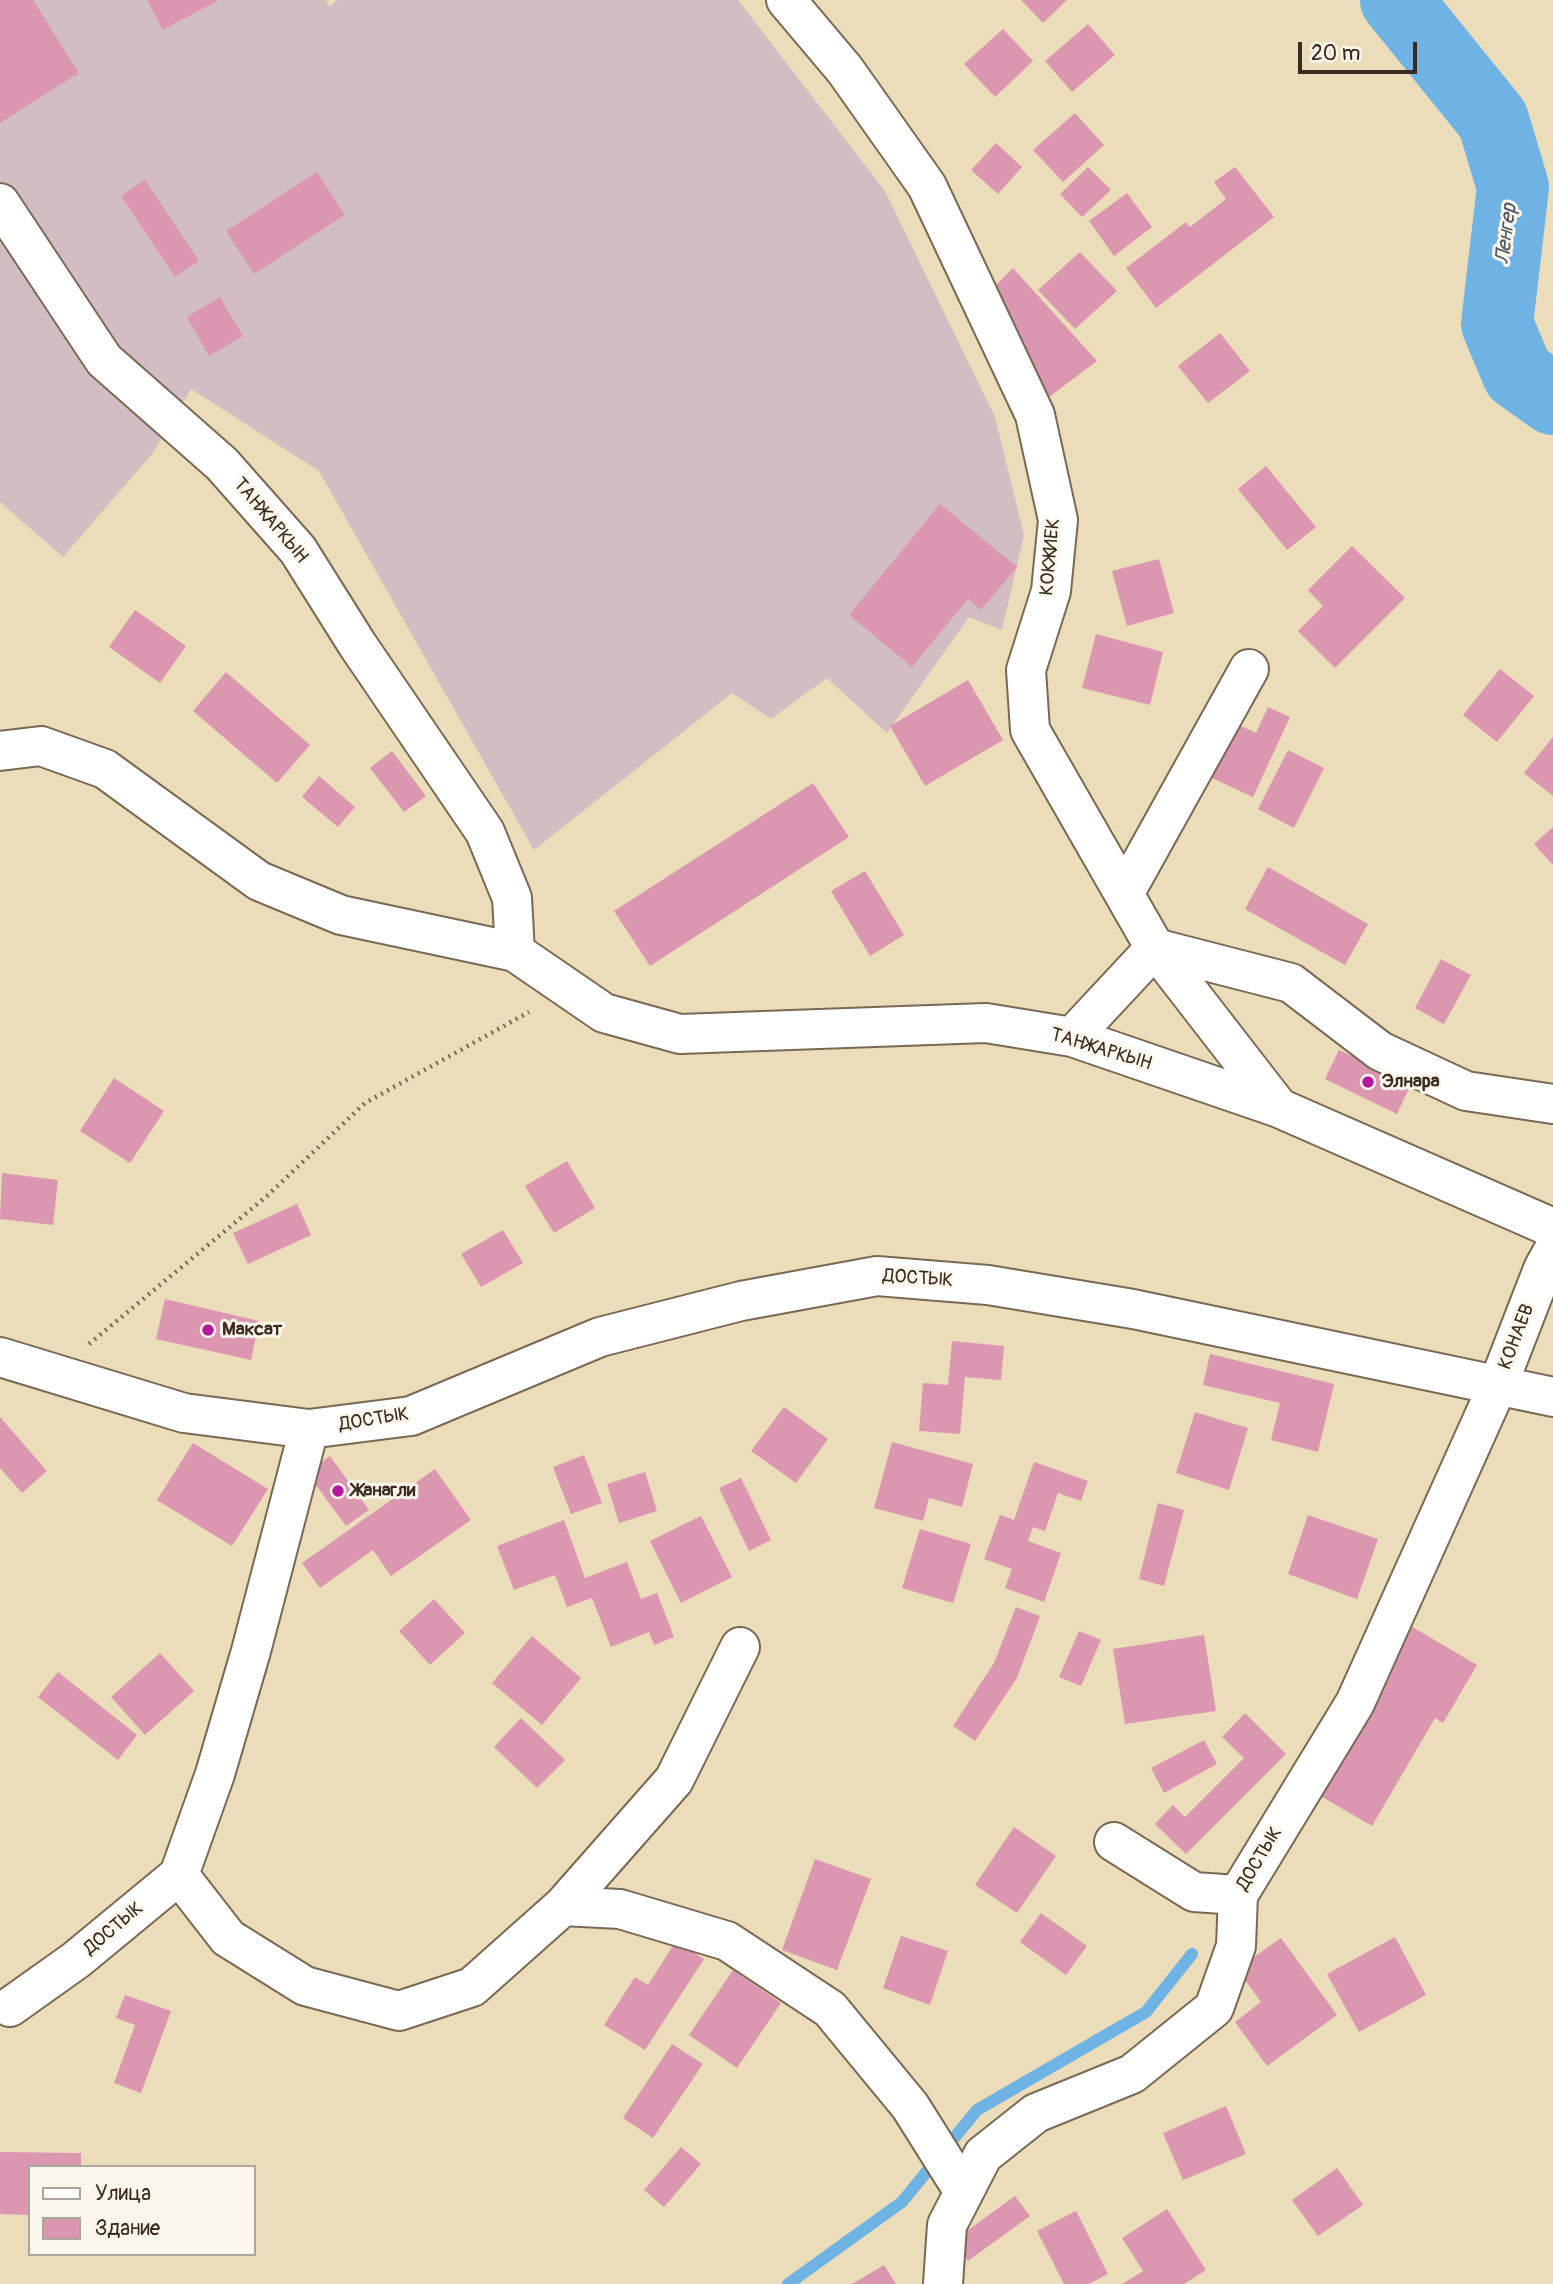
<!DOCTYPE html>
<meta charset="utf-8">
<style>
body{margin:0}
#map{position:relative;width:1553px;height:2284px;overflow:hidden;background:#ebddb9;font-family:Pangolin,sans-serif}
canvas{display:block}
.legend{position:absolute;left:28px;top:2165px;width:228px;height:91px;box-sizing:border-box;background:#fbf7ec;border:2px solid #aea59a;margin:0;padding:9px 12px;list-style:none;font-size:21px;color:#3b2a1e}
.legend li{display:flex;align-items:center;gap:14px;height:35px}
.legend b{width:35px;border:2px solid #aea59a}
.scale{position:absolute;left:1298px;top:42px;width:119px;height:32px;box-sizing:border-box;border:4px solid #3b2a1e;border-top:0;padding-left:9px;font-size:21px;line-height:24px;white-space:nowrap;color:#3b2a1e;-webkit-text-stroke:5px #fbf7ec;paint-order:stroke}
</style>
<div id="map">
<canvas width="1553" height="2284"></canvas>
<ul class="legend">
<li><b style="height:9px;background:#fff"></b>Улица</li>
<li><b style="height:19px;background:#db97b0"></b>Здание</li>
</ul>
<div class="scale">20 m</div>
</div>
<script>
const context = document.querySelector('canvas').getContext('2d');
context.lineJoin = 'round';
function paint(path, color) {
  context.fillStyle = color;
  context.fill(path, 'evenodd');
}
function poly(rows) {
  const path = new Path2D();
  for (const r of rows) {
    path.moveTo(r[0], r[1]);
    for (let i = 2; i < r.length; i += 2) path.lineTo(r[i], r[i + 1]);
  }
  return path;
}
function trace(path, color, width, dash) {
  context.strokeStyle = color;
  context.lineWidth = width;
  context.lineCap = dash ? 'butt' : 'round';
  context.setLineDash(dash || []);
  context.stroke(path);
}
function write(font, color, halo, rows, align = 'center') {
  context.font = font + ' Pangolin,sans-serif';
  context.lineWidth = 6;
  context.setLineDash([]);
  context.textBaseline = 'middle';
  context.strokeStyle = halo;
  context.fillStyle = color;
  for (const [text, x, y, turn = 0] of rows) {
    context.save();
    context.translate(x, y);
    context.rotate((+turn || 0) * Math.PI / 180);
    context.textAlign = isNaN(turn) ? turn : align;
    if (halo) context.strokeText(text, 0, 0);
    context.fillText(text, 0, 0);
    context.restore();
  }
}
paint(poly([
 [0,0,326,0,330,7,337,0,738,0,885,191,995,417,1024,535,1002,630,969,617,887,733,827,678,771,719,732,693,534,850,319,471,191,389,152,454,63,557,0,502]
]), '#d2bec2');
trace(poly([
 [788,2284,902,2202,977,2110,1146,2012,1192,1954]
]), '#6fb3e5', 12);
trace(poly([
 [1396,0,1493,120,1513,187,1497,324,1518,374,1553,399]
]), '#6fb3e5', 72);
paint(poly([
 [0,0,33,0,79,73,0,123],
 [147,0,219,0,163,30],
 [1021,0,1067,0,1043,23],
 [1088,24,1115,55,1072,92,1045,61],
 [1003,29,1033,61,995,97,964,64],
 [1075,113,1104,145,1063,182,1033,150],
 [996,143,1022,167,998,194,971,170],
 [1088,167,1111,190,1082,217,1060,194],
 [1235,167,1274,217,1156,308,1126,268,1186,222,1190,227,1226,199,1214,182],
 [317,172,345,215,254,274,226,231],
 [145,180,199,261,175,277,121,196],
 [1127,193,1152,227,1114,256,1089,221],
 [1080,252,1117,291,1075,329,1038,290],
 [1013,268,1097,361,1045,400,987,294],
 [220,297,243,336,209,356,187,317],
 [1220,333,1250,371,1208,403,1178,366],
 [1266,466,1316,527,1287,550,1238,489],
 [940,504,1017,567,981,610,968,599,912,667,849,615],
 [1352,546,1405,598,1335,668,1298,631,1323,606,1308,590],
 [1159,559,1174,613,1127,626,1112,571],
 [135,610,186,646,160,683,109,647],
 [1096,634,1163,652,1150,705,1082,688],
 [1500,669,1534,696,1497,742,1463,715],
 [226,672,310,745,277,783,193,711],
 [968,680,1003,740,925,786,890,726],
 [1268,707,1290,717,1253,797,1201,773,1226,719,1256,733],
 [1553,737,1553,796,1524,773],
 [1288,750,1324,768,1294,828,1258,809],
 [392,751,426,796,404,812,370,768],
 [319,776,355,807,338,827,302,797],
 [813,783,849,837,650,966,614,911],
 [1553,827,1553,865,1534,844],
 [1268,867,1368,924,1345,965,1245,909],
 [865,871,904,935,870,956,831,891],
 [1441,959,1471,975,1444,1024,1415,1008],
 [1339,1050,1411,1084,1397,1114,1325,1079],
 [114,1078,164,1111,130,1163,80,1131],
 [567,1161,595,1208,554,1233,525,1186],
 [2,1173,58,1180,53,1225,0,1219],
 [297,1204,311,1235,248,1264,233,1233],
 [503,1230,523,1263,481,1287,461,1254],
 [165,1299,259,1321,251,1360,156,1339],
 [952,1341,1004,1346,1001,1380,965,1377,960,1434,919,1431,923,1383,948,1385],
 [1210,1354,1334,1384,1318,1452,1271,1440,1280,1403,1203,1385],
 [784,1407,828,1439,796,1483,751,1451],
 [1195,1412,1248,1428,1229,1490,1176,1473],
 [0,1417,47,1471,22,1493,0,1468],
 [892,1442,973,1464,962,1507,929,1498,923,1521,874,1508],
 [193,1443,268,1489,232,1546,157,1500],
 [584,1455,602,1503,571,1514,553,1467],
 [330,1456,369,1510,346,1526,307,1473],
 [1034,1462,1088,1481,1081,1501,1058,1493,1045,1531,1033,1527,1028,1541,1061,1553,1044,1602,1005,1588,1012,1569,984,1559,1000,1515,1014,1520],
 [435,1469,471,1520,391,1576,373,1550,320,1588,302,1563],
 [645,1472,657,1511,619,1523,607,1484],
 [741,1478,771,1540,749,1551,719,1488],
 [1158,1503,1184,1510,1164,1586,1139,1579],
 [1308,1515,1378,1539,1357,1599,1288,1574],
 [701,1516,732,1577,681,1603,650,1541],
 [564,1520,585,1578,627,1562,641,1599,657,1593,674,1637,654,1645,649,1632,611,1647,592,1598,567,1607,555,1575,514,1590,497,1546],
 [920,1529,971,1544,953,1603,902,1588],
 [434,1599,465,1633,430,1665,399,1631],
 [1016,1607,1040,1616,1017,1678,975,1741,953,1726,994,1663],
 [1409,1625,1477,1665,1443,1723,1435,1718,1372,1826,1312,1791],
 [1079,1631,1101,1640,1081,1686,1059,1677],
 [1204,1635,1216,1711,1125,1724,1113,1649],
 [532,1636,581,1678,542,1725,492,1683],
 [160,1653,194,1691,145,1735,111,1697],
 [58,1672,137,1735,118,1760,38,1697],
 [1245,1713,1286,1754,1186,1854,1155,1824,1173,1805,1185,1817,1244,1758,1222,1737],
 [521,1718,565,1760,537,1788,494,1747],
 [1204,1740,1217,1764,1164,1793,1151,1768],
 [1014,1827,1056,1856,1017,1913,975,1885],
 [815,1859,871,1879,837,1970,782,1950],
 [1041,1913,1087,1946,1066,1975,1020,1942],
 [901,1936,948,1951,930,2005,883,1988],
 [1395,1937,1426,1995,1359,2032,1327,1974],
 [1281,1938,1337,2015,1267,2066,1235,2022,1261,2002,1237,1969],
 [676,1941,704,1959,645,2050,604,2025,635,1977,648,1985],
 [733,1970,781,2003,737,2068,689,2035],
 [125,1995,171,2011,141,2093,114,2083,135,2025,116,2018],
 [672,2044,703,2064,653,2138,623,2118],
 [1226,2106,1246,2154,1183,2180,1163,2133],
 [681,2147,701,2164,664,2207,644,2190],
 [0,2152,81,2153,81,2167,30,2167,30,2215,0,2214],
 [1337,2168,1363,2205,1318,2236,1292,2200],
 [1015,2196,1030,2216,968,2261,953,2241],
 [1167,2209,1206,2270,1184,2284,1122,2284,1143,2271,1122,2238],
 [1076,2211,1108,2274,1089,2284,1064,2284,1037,2231],
 [884,2265,896,2284,852,2284]
]), '#db97b0');
const minor = poly([
 [786,0,845,70,927,186,1035,415,1058,520,1051,591,1026,670,1030,730,1155,948,1279,1108],
 [0,203,104,360,222,464,298,550,357,644,485,832,512,898,515,952],
 [0,751,41,746,105,769,259,881,341,915,515,952,604,1013,680,1034,986,1023,1072,1037,1279,1108,1553,1228],
 [1124,894,1249,669],
 [1072,1037,1155,948,1291,983,1380,1051,1466,1091,1553,1104],
 [0,1357,184,1413,309,1429,411,1416,600,1337,741,1301,877,1276,988,1285,1133,1309,1553,1397],
 [1114,1842,1194,1892,1238,1895],
 [179,1875,228,1938,305,1986,399,2011,472,1987,563,1906,620,1909,727,1941,830,2009,910,2106,964,2192],
 [563,1906,674,1780,740,1647],
 [10,2007,76,1960,179,1875,215,1774,251,1651,309,1429],
 [943,2284,947,2225,983,2155,1036,2113,1132,2074,1214,2008,1236,1946,1238,1895,1355,1703,1498,1385,1543,1269,1553,1251]
]);
trace(minor, '#796954', 42);
trace(poly([
 [89,1344,267,1196,365,1103,529,1012]
]), '#796954', 4.5, [2, 5]);
trace(minor, '#fff', 38);
for (const [x, y, r, color] of [
 [1368,1082,7,"#b5179e"],
 [208,1330,7,"#b5179e"],
 [338,1491,7,"#b5179e"]
]) {
  const dot = new Path2D();
  dot.arc(x, y, r, 0, 2 * Math.PI);
  context.fillStyle = color;
  context.fill(dot);
  trace(dot, '#fbf7ec', 2.5);
}
write('19px', '#3b2a1e', '#fbf7ec', [
 ["ТАНЖАРКЫН",270,521,50],
 ["КОКЖИЕК",1051,557,-85],
 ["ТАНЖАРКЫН",1101,1050,17],
 ["ДОСТЫК",918,1279,4],
 ["КОНАЕВ",1517,1337,-69],
 ["ДОСТЫК",374,1420,-9],
 ["ДОСТЫК",1260,1859,-59],
 ["ДОСТЫК",114,1929,-40]
]);
write('bold 19px', '#3b2a1e', '#fbf7ec', [
 ["Элнара",1382,1082],
 ["Максат",222,1330],
 ["Жанагли",352,1491]
], 'left');
write('italic 21px', '#4d5a64', '#fbf7ec', [
 ["Ленгер",1507,234,-83]
]);
</script>
